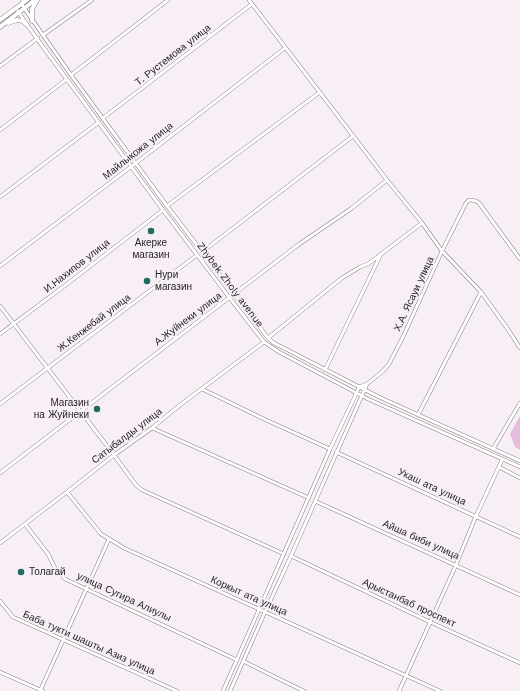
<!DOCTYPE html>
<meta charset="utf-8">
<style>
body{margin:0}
canvas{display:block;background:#f8eff6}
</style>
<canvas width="520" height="691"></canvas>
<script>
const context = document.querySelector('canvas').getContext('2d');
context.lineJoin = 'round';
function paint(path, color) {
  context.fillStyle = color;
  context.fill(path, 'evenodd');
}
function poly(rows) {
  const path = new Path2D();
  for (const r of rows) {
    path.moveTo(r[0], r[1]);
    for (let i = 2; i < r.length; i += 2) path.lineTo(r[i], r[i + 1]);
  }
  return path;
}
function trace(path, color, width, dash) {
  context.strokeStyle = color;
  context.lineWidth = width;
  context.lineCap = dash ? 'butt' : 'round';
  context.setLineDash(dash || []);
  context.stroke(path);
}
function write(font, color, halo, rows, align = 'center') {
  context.font = font + ' "Work Sans",sans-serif';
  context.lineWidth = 4;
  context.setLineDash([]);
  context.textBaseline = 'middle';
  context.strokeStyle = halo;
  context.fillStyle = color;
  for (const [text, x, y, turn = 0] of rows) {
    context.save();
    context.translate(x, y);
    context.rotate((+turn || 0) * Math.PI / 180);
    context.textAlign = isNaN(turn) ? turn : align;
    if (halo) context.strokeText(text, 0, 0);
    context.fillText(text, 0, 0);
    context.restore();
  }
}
paint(poly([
 [520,416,520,450,515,447,510,434]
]), '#e5bddc');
const minor = poly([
 [23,0,22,4,24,8,71,75,167,206,268,338,274,343,379,397,520,461],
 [249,0,387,180,422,223,442,251,466,203,469,200,471,200,476,201,479,203,520,259],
 [18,11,27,25,163,210,229,297,264,342,279,352,368,399,520,467],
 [43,35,92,0],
 [0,66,38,38],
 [71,75,168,0],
 [103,118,252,4],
 [0,130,67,79],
 [0,197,99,122],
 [167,206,320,92],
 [202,252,353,136],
 [0,266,128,169,285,48],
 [0,306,114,455,136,485,142,490,284,554],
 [0,334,67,284,163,210],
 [268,338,342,278,360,267,368,264,422,223],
 [325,370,381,254],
 [202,389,266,420,330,449],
 [0,404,197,255],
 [418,415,481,292],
 [152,428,309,498],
 [493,449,520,403],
 [336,452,520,537],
 [499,467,520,478],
 [0,473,298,245,352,208,387,180],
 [67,492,101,534,124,548,440,691],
 [315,501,520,595],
 [25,524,48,554,55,568,65,579,237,660],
 [0,543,67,492,114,455,152,428,180,405,264,342],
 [291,556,430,622,520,663],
 [0,601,13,617,177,691],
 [243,661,275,677,304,691],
 [0,672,43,691],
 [40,691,109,539],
 [223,691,330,449,357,392,359,387,367,384,383,371,389,364,403,337,442,251,481,292,507,328,520,348],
 [230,691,265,612,291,556,367,384],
 [399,691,456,565,476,516,502,460]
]);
const major = poly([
 [0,20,27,0],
 [32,21,32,9,37,0],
 [8,23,17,20,23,21,27,25],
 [0,27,35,0]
]);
trace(minor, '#837c82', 4);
trace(major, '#837c82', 5);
trace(minor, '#fff', 3);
trace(major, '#fff', 4);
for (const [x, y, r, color] of [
 [151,231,4,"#216a61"],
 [147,281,4,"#216a61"],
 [97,409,4,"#216a61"],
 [21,572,4,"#216a61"]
]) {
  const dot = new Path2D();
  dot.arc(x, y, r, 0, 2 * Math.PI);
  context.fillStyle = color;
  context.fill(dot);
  trace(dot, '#f8eff6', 1.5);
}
write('10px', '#272426', '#f8eff6', [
 ["Т. Рустемова улица",173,55,-38],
 ["Майлыкожа улица",138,151,-38],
 ["И.Нахипов улица",77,266,-38],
 ["Zhybek Zholy avenue",230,285,53],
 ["Х.А. Ясауи улица",414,294,-65],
 ["А.Жуйнеки улица",188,319,-37],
 ["Ж.Кенжебай улица",94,323,-37],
 ["Сатыбалды улица",127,436,-37],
 ["Укаш ата улица",432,487,25],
 ["Айша биби улица",421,540,24],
 ["Коркыт ата улица",249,596,24],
 ["улица Сугира Алиулы",124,597,25],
 ["Арыстанбаб проспект",409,603,25],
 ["Баба тукти шашты Азиз улица",89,643,24]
]);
write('10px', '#272426', '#f8eff6', [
 ["Акерке",151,243,"center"],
 ["магазин",151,255,"center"],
 ["Нури",155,275],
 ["магазин",155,287],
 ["Магазин",89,403,"right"],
 ["на Жуйнеки",89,415,"right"],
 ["Толагай",29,572]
], 'left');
</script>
